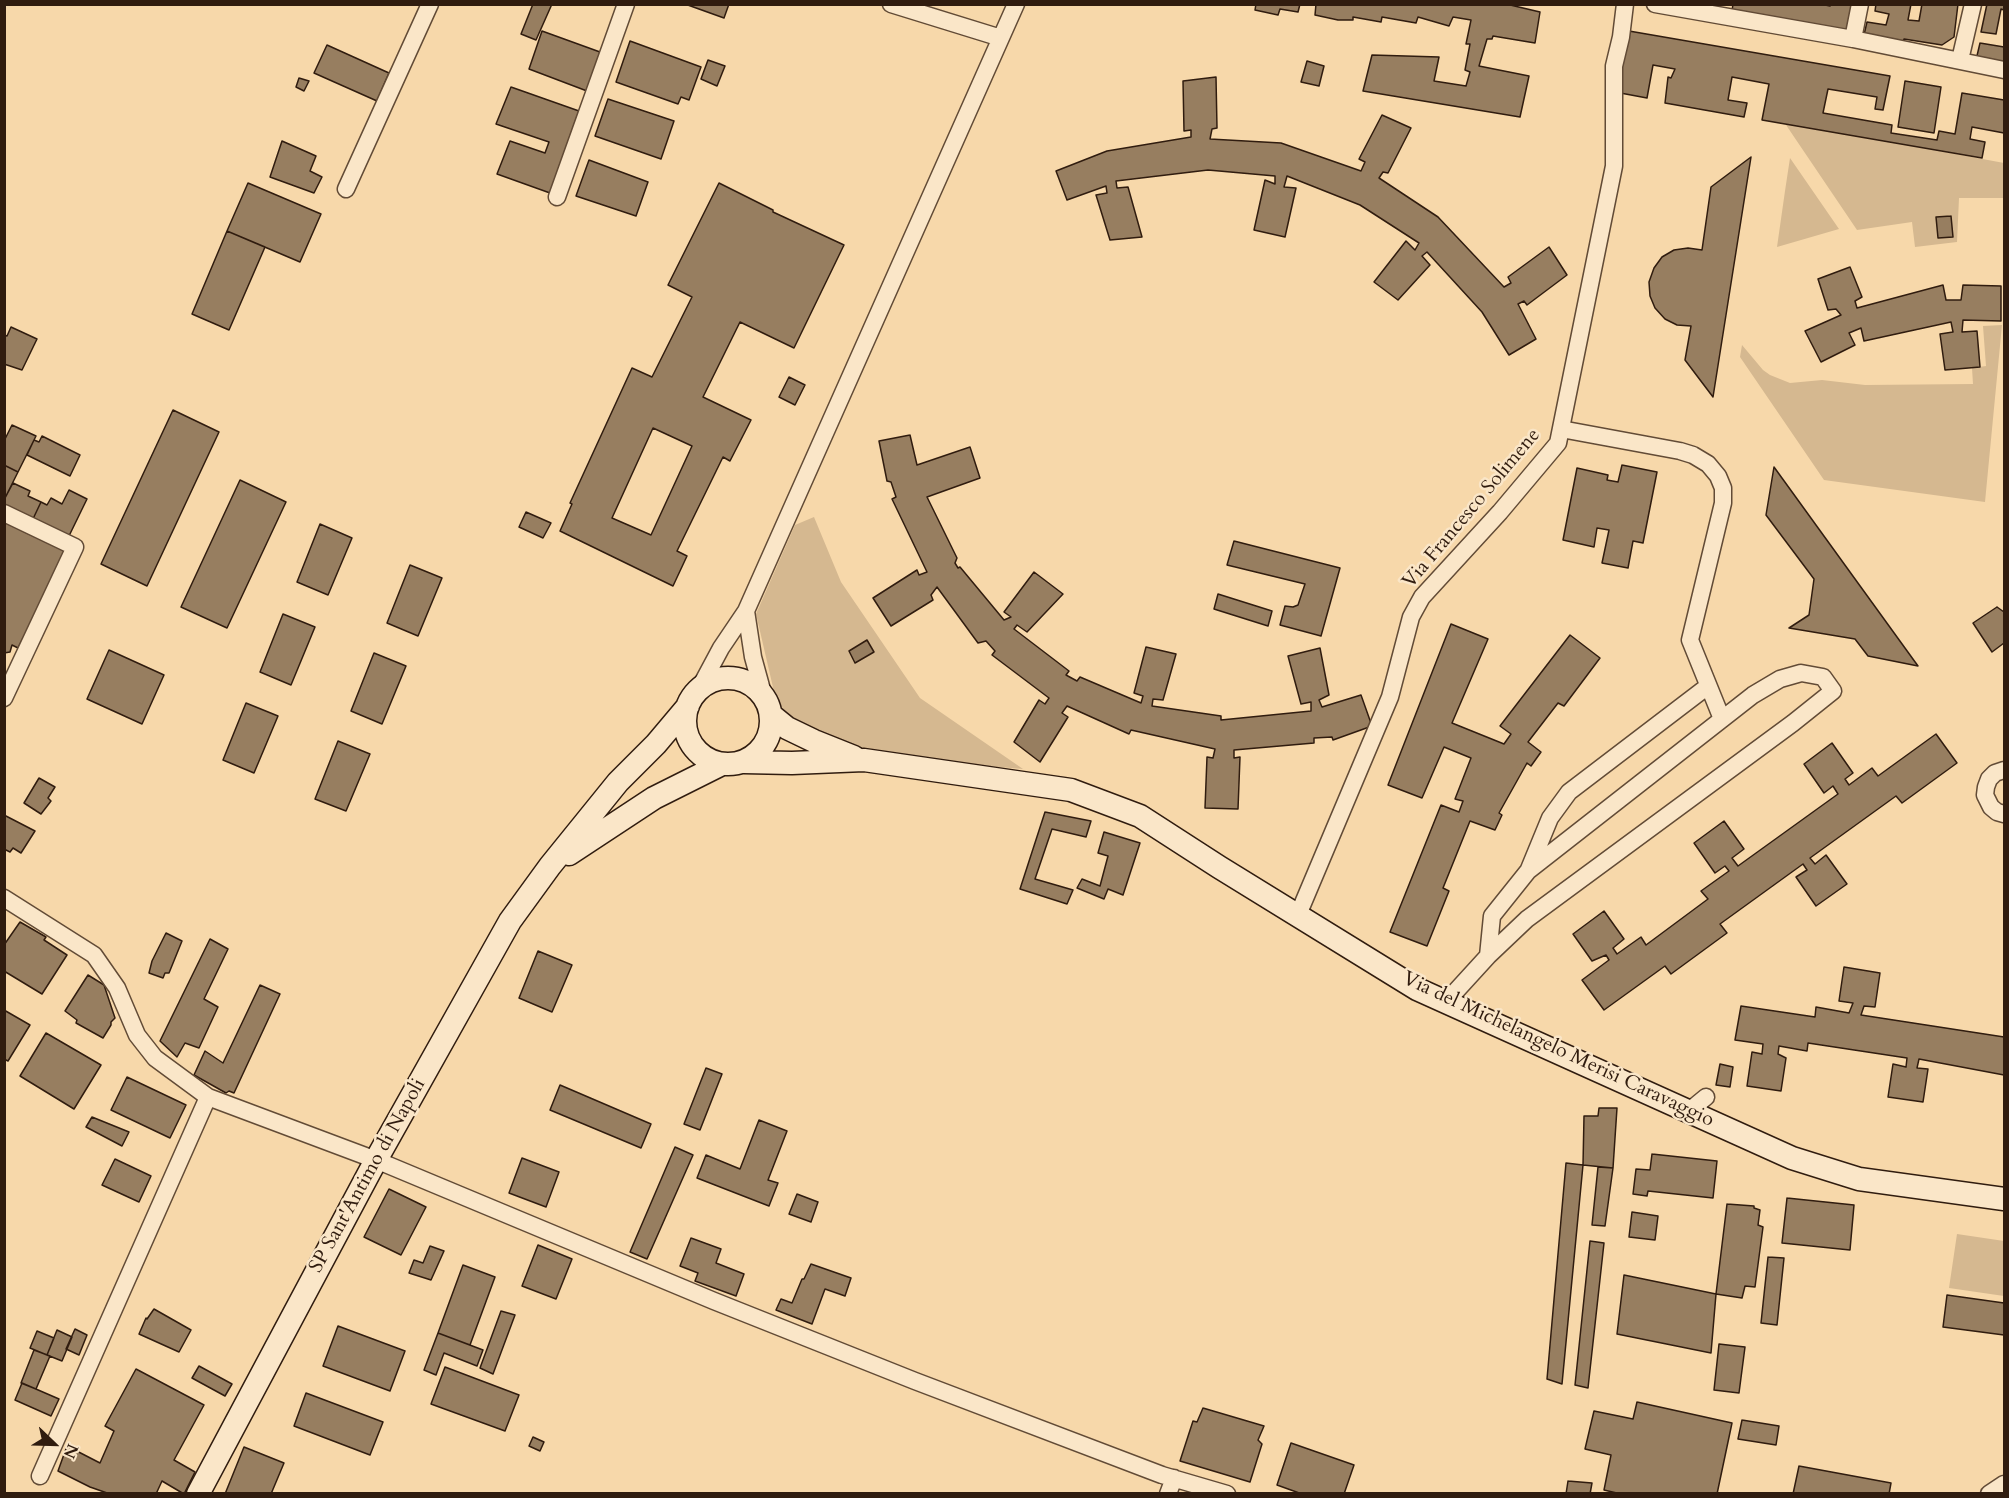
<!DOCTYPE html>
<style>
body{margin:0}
#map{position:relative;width:2009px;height:1498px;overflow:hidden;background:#f7d8aa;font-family:Cardo,serif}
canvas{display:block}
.frame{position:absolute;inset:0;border:6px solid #301c0f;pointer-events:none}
.north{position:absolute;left:24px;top:1414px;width:60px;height:60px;-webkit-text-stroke:4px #fae6c8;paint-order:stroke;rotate:113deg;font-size:16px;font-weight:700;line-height:24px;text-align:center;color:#301c0f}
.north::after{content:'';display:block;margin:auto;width:21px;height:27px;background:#301c0f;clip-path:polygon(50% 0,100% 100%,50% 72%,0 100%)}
</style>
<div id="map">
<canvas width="2009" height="1498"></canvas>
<div class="frame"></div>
<div class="north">N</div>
</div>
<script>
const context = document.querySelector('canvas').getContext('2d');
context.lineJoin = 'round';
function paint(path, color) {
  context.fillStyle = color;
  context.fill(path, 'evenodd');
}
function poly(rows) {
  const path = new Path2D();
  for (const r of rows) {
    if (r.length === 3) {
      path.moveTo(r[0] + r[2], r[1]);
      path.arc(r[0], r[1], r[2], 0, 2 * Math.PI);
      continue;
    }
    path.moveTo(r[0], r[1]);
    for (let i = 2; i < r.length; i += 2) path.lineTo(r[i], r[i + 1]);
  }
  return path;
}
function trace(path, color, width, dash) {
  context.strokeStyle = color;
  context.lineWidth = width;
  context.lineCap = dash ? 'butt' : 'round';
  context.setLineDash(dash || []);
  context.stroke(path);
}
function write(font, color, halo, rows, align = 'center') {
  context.font = font + ' Cardo,serif';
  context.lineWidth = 5;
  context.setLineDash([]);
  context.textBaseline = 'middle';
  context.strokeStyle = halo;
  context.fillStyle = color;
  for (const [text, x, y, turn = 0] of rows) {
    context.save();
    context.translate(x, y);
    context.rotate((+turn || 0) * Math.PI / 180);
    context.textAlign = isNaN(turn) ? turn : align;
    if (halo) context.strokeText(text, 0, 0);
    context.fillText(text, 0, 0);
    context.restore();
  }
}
paint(poly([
 [1784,122,2004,163,2004,198,1959,198,1957,242,1915,247,1912,222,1857,230],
 [1790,158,1839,229,1777,247,1785,191],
 [2002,325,1985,502,1824,480,1740,357,1742,345,1763,370,1770,375,1790,383,1822,380,1865,385,1973,384,1972,368,1986,366,1983,326],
 [814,517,841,582,920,698,1023,769,952,763,871,752,820,734,785,714,775,696,756,614,795,525],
 [1957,1234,2004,1241,2004,1296,1949,1288]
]), '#d5b890');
const building = poly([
 [533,4,552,4,536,40,521,34,533,4],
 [685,4,729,4,724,18,685,4],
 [1256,4,1300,4,1298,12,1280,9,1278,15,1255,10,1256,4],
 [1316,4,1506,4,1540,12,1535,43,1493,36,1492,39,1487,39,1479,66,1529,76,1520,117,1363,91,1372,55,1439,57,1434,81,1466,86,1470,72,1465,70,1470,44,1466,44,1471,20,1453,17,1449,26,1418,17,1416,23,1382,17,1381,22,1353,17,1353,20,1338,20,1315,15,1316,4],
 [1733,4,1820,4,1830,6,1830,4,1854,4,1848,36,1732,11,1733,4],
 [1876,4,1911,4,1908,20,1919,21,1922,4,1958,4,1954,37,1942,45,1904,39,1902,44,1863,39,1867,22,1886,25,1889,14,1875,11,1876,4],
 [1987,4,2004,4,2004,10,2001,9,1996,34,1981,32,1987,4],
 [542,31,600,52,587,91,529,69,542,31],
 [1629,31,1890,76,1883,110,1875,109,1877,97,1828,89,1823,113,1892,125,1891,133,1937,140,1939,131,1955,134,1962,93,2004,100,2004,133,1972,127,1970,139,1985,142,1982,158,1762,120,1769,84,1732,77,1728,100,1747,103,1744,117,1665,103,1668,77,1671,78,1675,69,1653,65,1647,98,1615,92,1629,31],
 [630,41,701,67,689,100,681,97,678,104,616,82,630,41],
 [1980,43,2004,47,2004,65,1976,60,1980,43],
 [327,45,389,73,377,101,314,73,327,45],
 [708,60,725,66,717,86,701,79,708,60],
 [1307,61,1324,66,1319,86,1301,82,1307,61],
 [1216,77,1217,128,1212,129,1210,139,1281,143,1361,171,1365,162,1359,159,1382,115,1411,128,1388,173,1383,172,1379,178,1438,217,1504,287,1511,283,1508,277,1549,247,1567,275,1527,305,1524,301,1518,304,1536,339,1509,355,1482,312,1427,252,1422,256,1430,265,1398,300,1374,282,1406,241,1415,250,1419,243,1360,205,1287,176,1284,187,1296,188,1285,237,1254,230,1265,180,1275,184,1275,176,1208,170,1116,181,1117,188,1128,187,1142,237,1110,240,1096,195,1107,193,1106,186,1067,200,1056,171,1107,151,1191,137,1191,130,1184,131,1183,81,1216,77],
 [299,78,309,81,304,91,296,87,299,78],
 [1905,81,1941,87,1934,133,1898,127,1905,81],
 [511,87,579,111,550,193,497,174,510,141,545,153,549,142,496,124,511,87],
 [608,99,674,121,661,159,595,136,608,99],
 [282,141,316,156,310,171,322,177,314,193,270,177,282,141],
 [1751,157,1713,397,1685,360,1691,326,1677,325,1665,319,1655,308,1650,296,1649,282,1654,268,1662,257,1674,250,1688,248,1702,250,1711,187,1751,157],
 [589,160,648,182,636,216,576,196,589,160],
 [248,183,321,214,300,262,227,231,248,183],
 [719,183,773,210,773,212,844,245,794,348,740,322,703,397,751,420,730,461,723,457,677,551,687,556,673,586,560,531,572,504,570,503,632,368,652,377,692,297,668,285,719,183],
 [653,428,692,446,651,535,612,518,653,428],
 [1951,216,1953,237,1938,238,1936,217,1951,216],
 [227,231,265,247,229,330,192,314,227,231],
 [1850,267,1862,297,1855,301,1857,308,1943,285,1946,300,1961,300,1963,285,2001,286,2001,321,1963,320,1962,332,1977,331,1980,367,1945,370,1940,334,1953,332,1951,322,1864,341,1861,328,1849,333,1855,345,1821,362,1805,331,1841,315,1836,309,1828,310,1818,279,1850,267],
 [11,327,37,339,22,370,4,364,4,335,7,336,11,327],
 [789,377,805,385,795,405,779,397,789,377],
 [173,410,219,432,147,586,101,564,173,410],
 [12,425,36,436,18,472,4,465,4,441,12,425],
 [910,435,917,465,970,447,980,478,927,497,957,558,955,563,958,568,960,567,1004,620,1011,617,1004,612,1034,572,1063,594,1027,632,1017,625,1014,629,1069,671,1066,675,1077,681,1080,677,1141,703,1143,696,1134,693,1146,647,1176,654,1163,700,1153,699,1152,706,1221,716,1221,720,1311,711,1311,702,1301,704,1288,656,1320,648,1329,695,1319,700,1322,707,1361,695,1372,726,1333,740,1332,737,1314,738,1314,743,1234,750,1234,758,1240,757,1238,809,1205,808,1207,757,1213,758,1215,749,1131,730,1129,734,1067,706,1062,713,1068,717,1040,762,1014,742,1039,700,1045,704,1049,698,992,655,995,651,986,641,978,643,937,587,931,595,933,600,891,626,873,598,917,570,919,575,927,572,892,499,896,497,891,482,887,481,879,441,910,435],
 [42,436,80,455,70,476,27,455,34,440,39,442,42,436],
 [4,465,18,472,4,500,4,465],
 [1622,465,1657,472,1643,543,1633,541,1628,568,1602,563,1609,530,1597,528,1594,547,1563,540,1577,468,1608,475,1607,480,1618,482,1622,465],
 [1774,467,1918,666,1868,656,1855,639,1789,628,1809,615,1814,579,1766,515,1774,467],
 [240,480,286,502,227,628,181,607,240,480],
 [13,483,30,491,28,496,41,502,32,521,4,508,4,500,13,483],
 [69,490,87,499,68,538,32,521,41,502,47,505,51,498,62,504,69,490],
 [526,512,551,523,543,538,519,527,526,512],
 [4,522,67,552,18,648,12,645,10,652,4,653,4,522],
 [320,524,352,538,328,595,297,582,320,524],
 [1234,541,1340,568,1321,636,1280,625,1285,606,1293,607,1298,605,1305,584,1227,565,1234,541],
 [410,565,442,578,418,636,387,623,410,565],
 [1218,594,1272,611,1268,626,1214,609,1218,594],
 [1997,607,2004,612,2004,643,1992,652,1973,623,1997,607],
 [283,614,315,627,291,685,260,672,283,614],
 [1451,624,1488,639,1452,723,1504,744,1511,734,1500,726,1570,635,1600,658,1564,706,1558,703,1528,742,1541,752,1531,766,1527,763,1499,813,1502,815,1495,830,1470,821,1443,888,1449,891,1427,946,1390,932,1441,805,1459,812,1463,801,1455,799,1471,758,1444,747,1422,798,1388,785,1451,624],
 [867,640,874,652,855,663,849,651,867,640],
 [109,650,164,675,142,724,87,699,109,650],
 [374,653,406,666,382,724,351,711,374,653],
 [246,703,278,716,254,773,223,760,246,703],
 [1936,734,1957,763,1902,803,1896,796,1810,858,1815,864,1826,855,1847,884,1816,906,1796,877,1807,870,1803,864,1720,924,1727,933,1671,974,1665,966,1604,1010,1582,980,1609,960,1606,955,1592,961,1573,934,1604,911,1624,939,1613,948,1617,954,1641,937,1646,945,1708,899,1701,891,1729,871,1725,866,1715,873,1694,843,1724,821,1744,849,1732,858,1738,866,1838,794,1833,786,1824,793,1804,764,1832,743,1853,773,1845,779,1849,785,1872,768,1878,776,1936,734],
 [338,741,370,754,346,811,315,799,338,741],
 [39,778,55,787,48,798,51,801,41,814,24,803,39,778],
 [1045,812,1091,821,1086,837,1052,829,1035,879,1073,890,1067,904,1020,889,1045,812],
 [4,815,35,831,21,853,13,848,10,852,4,849,4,815],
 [1104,832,1140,843,1123,895,1108,889,1104,899,1077,888,1082,879,1100,886,1108,856,1098,853,1104,832],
 [20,922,46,937,44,940,67,955,42,994,4,971,4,945,20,922],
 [166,933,182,941,169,973,165,973,163,978,149,973,152,961,166,933],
 [210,939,228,949,204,999,218,1007,199,1048,185,1043,177,1057,160,1041,210,939],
 [538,951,572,965,552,1012,519,998,538,951],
 [1844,967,1880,973,1875,1007,1864,1006,1861,1015,2004,1037,2004,1075,1919,1059,1917,1068,1928,1069,1923,1102,1888,1097,1893,1064,1906,1067,1907,1058,1808,1043,1807,1051,1779,1046,1778,1054,1786,1058,1781,1091,1747,1086,1752,1052,1762,1054,1763,1044,1735,1040,1741,1006,1815,1017,1816,1007,1849,1013,1853,1003,1839,1001,1844,967],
 [88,975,104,985,115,1018,111,1022,111,1025,103,1038,76,1023,77,1020,65,1011,88,975],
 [260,985,280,994,234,1093,229,1091,226,1093,194,1075,205,1051,223,1063,260,985],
 [4,1010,30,1025,8,1061,4,1059,4,1010],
 [46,1033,101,1065,74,1109,20,1076,46,1033],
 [1720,1064,1733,1067,1730,1087,1716,1085,1720,1064],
 [706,1068,722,1074,700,1130,684,1124,706,1068],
 [127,1077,186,1105,170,1138,111,1110,127,1077],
 [560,1085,651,1124,641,1148,550,1110,560,1085],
 [1599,1108,1617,1108,1613,1168,1583,1165,1584,1116,1598,1116,1599,1108],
 [92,1117,129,1132,122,1146,86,1127,92,1117],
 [759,1120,787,1131,768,1180,778,1183,769,1206,697,1178,706,1155,740,1169,759,1120],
 [675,1147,693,1155,647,1259,630,1252,675,1147],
 [1652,1154,1717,1161,1713,1198,1648,1191,1647,1196,1633,1194,1636,1169,1650,1170,1652,1154],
 [522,1158,559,1172,546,1207,509,1193,522,1158],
 [115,1159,151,1176,139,1202,102,1185,115,1159],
 [1566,1163,1583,1165,1562,1384,1547,1379,1566,1163],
 [1598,1167,1613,1168,1605,1226,1592,1225,1598,1167],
 [389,1189,426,1207,401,1255,364,1237,389,1189],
 [797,1194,818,1202,811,1222,789,1214,797,1194],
 [1787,1198,1854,1205,1850,1250,1782,1243,1787,1198],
 [1727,1204,1754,1206,1754,1208,1760,1210,1758,1225,1763,1227,1755,1287,1745,1286,1742,1298,1716,1294,1727,1204],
 [1632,1212,1658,1216,1655,1240,1629,1237,1632,1212],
 [691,1238,721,1249,716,1263,744,1274,736,1296,695,1281,698,1273,680,1266,691,1238],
 [1590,1241,1604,1243,1588,1388,1575,1385,1590,1241],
 [538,1245,572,1259,556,1299,522,1286,538,1245],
 [430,1246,444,1251,431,1280,409,1273,414,1260,423,1263,430,1246],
 [1768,1257,1784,1258,1777,1325,1761,1323,1768,1257],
 [811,1264,851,1278,845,1296,825,1289,812,1324,776,1310,781,1299,792,1303,802,1279,804,1279,811,1264],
 [463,1265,495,1277,470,1345,438,1333,463,1265],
 [1624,1275,1716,1294,1711,1353,1617,1334,1624,1275],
 [1947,1295,2004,1303,2004,1335,1943,1327,1947,1295],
 [154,1309,191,1330,179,1352,139,1334,146,1318,147,1319,154,1309],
 [501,1311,515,1315,493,1374,480,1368,501,1311],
 [338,1326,405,1351,390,1391,323,1366,338,1326],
 [75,1329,87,1335,79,1355,66,1349,75,1329],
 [57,1330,72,1337,62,1361,47,1355,57,1330],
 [37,1331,54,1338,47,1355,30,1348,37,1331],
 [438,1333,483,1350,477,1366,444,1353,436,1375,424,1370,438,1333],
 [1719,1344,1745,1347,1739,1393,1714,1390,1719,1344],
 [34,1350,50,1356,36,1389,21,1383,34,1350],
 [199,1366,232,1384,225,1396,192,1378,199,1366],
 [445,1367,519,1395,505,1431,431,1404,445,1367],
 [136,1369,204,1405,174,1460,195,1472,184,1494,162,1481,156,1494,110,1494,90,1487,58,1471,67,1446,100,1463,114,1431,105,1426,136,1369],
 [22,1383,59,1399,51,1416,15,1400,22,1383],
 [306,1393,383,1422,370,1455,294,1426,306,1393],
 [1637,1402,1732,1423,1717,1494,1621,1494,1604,1490,1611,1455,1585,1449,1594,1411,1633,1419,1637,1402],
 [1203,1408,1264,1426,1258,1440,1262,1444,1250,1482,1180,1461,1193,1421,1197,1422,1203,1408],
 [1742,1420,1779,1426,1776,1445,1738,1439,1742,1420],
 [533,1437,544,1442,540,1451,529,1446,533,1437],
 [1291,1443,1354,1465,1344,1494,1302,1494,1277,1485,1291,1443],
 [244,1447,284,1463,271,1494,225,1494,244,1447],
 [1799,1466,1891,1483,1889,1494,1793,1494,1799,1466],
 [1568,1481,1592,1483,1590,1494,1566,1494,1568,1481]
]);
paint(building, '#977e60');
trace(building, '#301c0f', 1.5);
const street = poly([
 [891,4,1001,38],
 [1655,4,1853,39,2004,70],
 [1853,39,1860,4],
 [1960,60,1973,4],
 [346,189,430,4],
 [557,197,626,4],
 [1561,429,1680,451,1693,455,1708,464,1718,476,1723,488,1723,503,1690,640,1722,719],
 [4,513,75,547,4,698],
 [746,611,753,657,764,697],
 [698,691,721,648,746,611,1016,4],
 [2004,770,1995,773,1989,779,1986,787,1985,795,1991,807,1997,812,2004,814],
 [1529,869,1550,818,1569,792,1708,686],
 [4,898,94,955,117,988,137,1035,155,1058,208,1097,376,1160,714,1301,915,1381,1162,1475,1227,1494],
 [1298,915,1390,697,1411,617,1422,597,1500,512,1558,443,1614,166,1614,66,1621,37,1625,4],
 [1446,1002,1488,956,1527,919,1793,723,1833,691,1823,677,1801,673,1780,679,1753,695,1528,871,1492,916,1488,956],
 [1689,1111,1706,1097],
 [40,1476,208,1097],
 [1168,1494,1174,1478],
 [1989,1494,2004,1484]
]);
const secondary = poly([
 [728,721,43],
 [771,715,787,728,814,741,854,757],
 [744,762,792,763,864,760,1071,790,1140,816,1219,867,1417,989,1792,1158,1859,1179,2004,1199],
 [569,854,654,798,722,764],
 [198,1494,376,1160,510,921,550,866,618,782,656,744,688,706]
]);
trace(street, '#624b36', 19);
trace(secondary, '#301c0f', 25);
trace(street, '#fae6c8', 16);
trace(secondary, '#fae6c8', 22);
write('20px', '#301c0f', '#fae6c8', [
 ["Via Francesco Solimene",1472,509,-50],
 ["Via del Michelangelo Merisi Caravaggio",1558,1050,25],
 ["SP Sant'Antimo di Napoli",368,1176,-61]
]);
</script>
